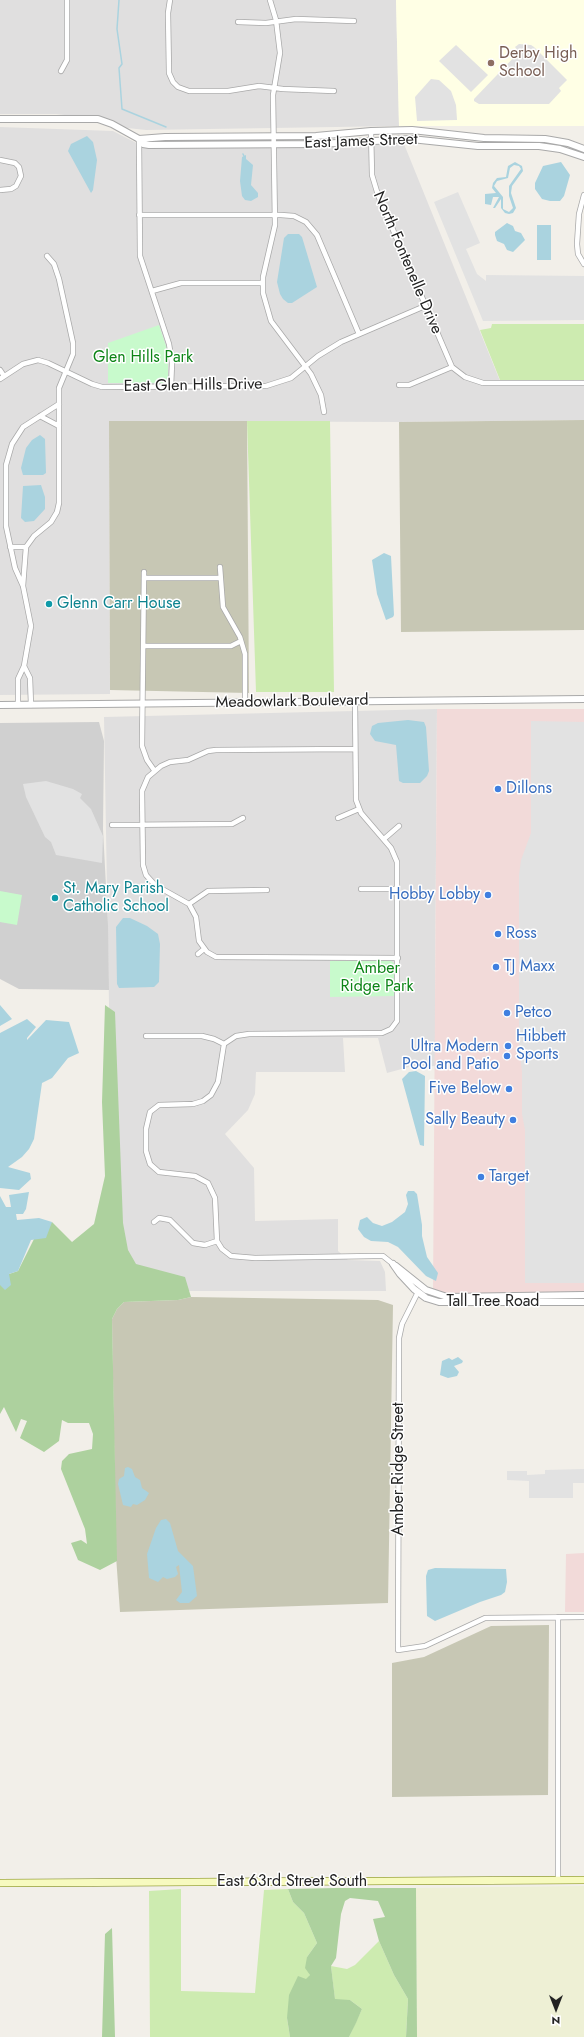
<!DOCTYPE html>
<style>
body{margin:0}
#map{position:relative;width:584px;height:2037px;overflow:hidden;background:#f2efe9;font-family:Jost,sans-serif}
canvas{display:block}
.north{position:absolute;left:536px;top:1989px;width:40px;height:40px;-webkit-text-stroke:3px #fff;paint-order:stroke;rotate:180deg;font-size:11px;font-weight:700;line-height:16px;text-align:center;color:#222}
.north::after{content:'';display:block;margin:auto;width:14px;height:18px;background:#222;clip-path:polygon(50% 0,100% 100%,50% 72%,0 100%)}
</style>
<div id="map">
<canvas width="584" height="2037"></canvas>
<div class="north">N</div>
</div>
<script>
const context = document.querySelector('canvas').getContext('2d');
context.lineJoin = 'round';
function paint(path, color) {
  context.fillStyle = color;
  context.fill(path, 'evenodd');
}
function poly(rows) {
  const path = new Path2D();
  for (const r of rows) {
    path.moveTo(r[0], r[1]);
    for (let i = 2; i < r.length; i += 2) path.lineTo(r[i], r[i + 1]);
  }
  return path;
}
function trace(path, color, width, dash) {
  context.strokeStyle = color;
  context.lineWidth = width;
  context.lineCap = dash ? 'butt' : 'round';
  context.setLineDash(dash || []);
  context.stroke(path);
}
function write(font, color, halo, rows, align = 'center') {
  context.font = font + ' Jost,sans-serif';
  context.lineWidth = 3;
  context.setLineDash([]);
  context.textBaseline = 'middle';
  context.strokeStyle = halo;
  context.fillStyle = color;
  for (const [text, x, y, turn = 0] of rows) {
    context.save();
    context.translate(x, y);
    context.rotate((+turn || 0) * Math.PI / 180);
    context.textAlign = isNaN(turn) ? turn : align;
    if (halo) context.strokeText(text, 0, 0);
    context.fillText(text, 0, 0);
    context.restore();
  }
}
paint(poly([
 [0,0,396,0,399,126,146,130,118,127,114,121,56,114,0,114],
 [0,127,113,131,146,148,319,147,404,144,502,386,584,385,584,420,399,422,109,421,110,694,0,695],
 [437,709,435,996,436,1066,409,1067,387,1073,378,1038,343,1038,345,1072,256,1072,255,1094,248,1110,225,1134,254,1168,255,1221,338,1219,338,1251,348,1260,380,1261,385,1272,386,1291,114,1291,104,717]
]), '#e0dfdf');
paint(poly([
 [437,709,584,709,584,1294,433,1293],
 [584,1553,584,1612,565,1612,566,1554]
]), '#f2dad9');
paint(poly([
 [396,0,584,0,584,126,399,126]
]), '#ffffe5');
paint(poly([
 [99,722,104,741,103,829,108,925,109,990,19,989,0,979,0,723]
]), '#d0d0d0');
paint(poly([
 [584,420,584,630,401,632,399,422],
 [109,421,247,421,249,693,110,690],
 [191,1297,378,1300,393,1305,388,1603,120,1612,116,1556,112,1319,117,1309,124,1302,178,1300],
 [549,1625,548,1795,392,1797,392,1663,424,1657,491,1626]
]), '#c7c7b4');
paint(poly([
 [584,1886,584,2037,417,2037,416,1888]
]), '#eef0d5');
paint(poly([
 [492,324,584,324,584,380,500,380,480,330,491,328],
 [247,421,330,421,334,692,256,692],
 [181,1889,181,1991,255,1993,264,1890,288,1889,293,1902,304,1913,317,1943,307,1957,310,1975,287,2018,290,2037,150,2037,149,1891],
 [379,1941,394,1975,408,1999,406,2037,349,2037,362,2009,350,2000,335,2000,331,1966,347,1969,355,1965]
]), '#cdebb0');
paint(poly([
 [105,1005,115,1012,123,1223,128,1250,136,1264,185,1277,191,1297,178,1300,124,1302,117,1309,112,1319,117,1561,100,1570,78,1560,71,1543,81,1540,87,1544,85,1529,61,1469,62,1461,69,1454,92,1449,93,1434,89,1423,68,1423,62,1420,59,1441,44,1452,20,1438,27,1421,21,1419,16,1432,4,1407,0,1414,0,1277,18,1271,37,1233,52,1222,72,1242,94,1224,105,1176,102,1102],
 [336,1888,416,1888,417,2037,406,2037,408,1999,394,1975,379,1941,373,1919,385,1917,378,1901,350,1898,345,1901,341,1914,336,1958,331,1966,335,1999,350,2000,362,2009,356,2023,349,2037,290,2037,287,2018,289,1995,298,1976,306,1979,310,1975,305,1968,307,1957,317,1943,304,1913,293,1902,288,1889],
 [112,1928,115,2037,102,2037,105,1934]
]), '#add19e');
paint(poly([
 [159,325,168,352,168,383,108,383,108,343],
 [0,891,22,895,17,925,0,922],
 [330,961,391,961,395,964,394,996,330,997]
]), '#c8facc');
paint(poly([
 [519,44,531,45,534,47,567,80,559,88,561,91,549,104,479,104,474,101,474,99,519,52,515,47],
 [456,45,488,75,471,92,439,61],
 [431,79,439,80,451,91,456,105,457,120,417,121,415,97],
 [458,192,480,243,466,249,477,274,486,281,486,275,584,276,584,320,483,321,434,202],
 [531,721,584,722,584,1283,525,1283,525,1130,522,1114,522,1072,519,1043,519,875,521,860,531,833],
 [46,781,73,789,82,794,80,798,91,809,103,836,102,863,56,855,51,842,45,837,26,797,23,784],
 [584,1469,584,1483,573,1483,573,1498,529,1498,529,1481,507,1480,507,1471,527,1471,527,1475,545,1474,545,1470]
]), '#e2e2e2');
paint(poly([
 [87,136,93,142,97,160,93,190,91,193,68,151,71,144],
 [246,155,246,159,253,165,251,185,258,193,258,197,251,201,245,200,242,196,240,181,242,157],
 [515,162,522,166,523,171,512,186,511,193,516,208,513,213,509,214,505,213,501,208,501,199,495,208,493,208,499,197,493,197,491,205,485,204,485,194,496,193,492,188,493,183,497,178,506,177,508,166],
 [514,165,519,166,521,169,509,186,509,196,513,208,509,212,503,209,503,197,494,186,497,181,508,178,510,168],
 [561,162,570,175,564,196,560,201,550,201,542,199,535,189,535,183,543,166],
 [507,223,513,226,515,231,521,233,525,240,513,252,507,250,504,244,497,241,495,235,495,232],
 [537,225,551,225,551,260,537,260],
 [288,234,299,234,302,237,317,287,292,303,288,303,283,299,280,294,277,282,284,238],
 [40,435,45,439,46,473,43,475,23,475,21,468,26,448,32,440],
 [41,485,45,497,45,509,34,521,25,522,21,518,23,486],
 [384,553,391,556,394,615,393,617,386,620,377,594,372,560],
 [408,720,424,722,426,727,429,771,427,776,420,783,403,783,399,781,396,745,375,741,370,734,372,726,378,723],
 [123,918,130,918,147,926,158,934,160,944,159,982,154,987,119,988,117,984,116,927],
 [0,1005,12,1019,0,1026],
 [27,1019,36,1027,27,1038,27,1040,46,1020,69,1022,79,1053,68,1058,52,1078,42,1083,34,1139,29,1149,22,1157,8,1167,30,1173,31,1179,19,1190,0,1188,0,1033],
 [416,1071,425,1076,424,1146,420,1145,402,1079,409,1072],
 [408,1191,414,1191,417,1194,422,1225,422,1236,427,1257,438,1273,436,1281,426,1276,398,1247,388,1242,371,1241,364,1237,358,1229,360,1220,367,1217,373,1223,382,1226,392,1222,405,1212,408,1204,406,1195],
 [29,1192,26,1209,23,1214,16,1214,17,1220,39,1218,52,1222,46,1238,31,1240,18,1271,9,1274,11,1285,5,1290,0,1285,0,1196,6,1207,11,1207,9,1195],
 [458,1357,463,1361,462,1363,454,1366,459,1372,457,1376,448,1378,440,1375,442,1361,449,1358,452,1360],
 [128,1467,132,1469,135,1477,140,1480,142,1488,149,1493,145,1500,137,1505,133,1504,131,1507,123,1505,118,1484,119,1479,124,1476,125,1468],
 [166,1519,170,1523,178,1551,193,1566,197,1596,189,1603,180,1603,176,1600,182,1592,179,1565,176,1567,178,1574,175,1577,167,1579,163,1577,158,1582,149,1578,147,1554,156,1528,161,1520],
 [435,1568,506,1569,507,1582,505,1592,501,1595,480,1602,435,1621,427,1616,426,1576,428,1570]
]), '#aad3df');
trace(poly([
 [119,0,117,29,122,64,119,68,122,109,166,127],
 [243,154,244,156]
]), '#aad3df', 1.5);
const minor = poly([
 [170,0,168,13,169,73,173,82,178,87,189,91,228,91,259,86,283,89,334,91],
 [270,0,276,20,280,53,273,95,275,225,263,277,263,293,271,321,311,374,321,395,324,412],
 [238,22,266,23,296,19,354,21],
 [61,71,67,60,67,0],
 [371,131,372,175,378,195,452,367,465,377,483,383,584,383],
 [139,139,140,256,169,344,172,363,171,387],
 [0,160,15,163,19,167,21,176,16,186,11,189,0,190],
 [584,195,579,214,577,244,578,254,584,264],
 [139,215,281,215,294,216,306,222,317,235,359,334],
 [152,291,181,283,263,283],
 [0,370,4,376],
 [0,379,23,364,38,360,48,363,92,384,102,387,266,386,291,378,318,356,341,342,425,306],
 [399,385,409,385,452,367],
 [40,416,59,426],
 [10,547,26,547],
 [220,567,223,607,240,637,245,654,245,702],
 [144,572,142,746,147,760,154,770],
 [144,578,220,578],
 [23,586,26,547,34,536,51,522,57,512,59,503,59,388,73,354,73,343,59,279,54,264,47,256],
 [144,646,231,646,241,641],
 [24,666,30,678,31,705],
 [18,705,18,679,24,666,31,626,23,586,15,568,6,526,6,465,12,444,23,427,59,404],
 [355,749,216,750,208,751,188,760,170,762,161,766,148,777,142,791,143,865,146,875,155,885,189,904,196,917,199,941,207,952,216,957,398,958],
 [338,818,359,809],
 [112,825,232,824,243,818],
 [384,839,399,826],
 [361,889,398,889],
 [189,904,208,891,267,890],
 [198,954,204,949],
 [146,1036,202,1036,214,1039,224,1044],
 [224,1044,236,1036,249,1034,382,1033,391,1029,397,1021,397,862,391,848,361,813,356,800,355,701],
 [224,1044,218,1082,211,1095,203,1101,193,1104,159,1105,150,1112,146,1129,146,1151,150,1164,159,1172,195,1176,208,1183,215,1198,217,1241,222,1249,231,1256,255,1258,373,1256,383,1256,393,1264],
 [154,1222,159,1218,170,1220,193,1243,205,1245,217,1241],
 [418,1292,402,1324,399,1338,398,1650,425,1646,485,1618,584,1617],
 [558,1880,558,1617]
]);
const tertiary = poly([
 [0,119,98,119,112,124,139,139,143,144,149,145,319,144,411,139,478,146,539,146,560,149,584,157],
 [139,139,165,137,316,136,371,131,412,130,484,138,545,139,568,143,584,149],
 [0,705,584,699],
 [393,1264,400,1274,414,1289,426,1298,439,1302,584,1302],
 [396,1266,426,1290,447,1297,584,1295]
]);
const secondary = poly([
 [0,1883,584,1880]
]);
trace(minor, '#a9a9a9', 6);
trace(tertiary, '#a9a9a9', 8);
trace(secondary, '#707d05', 8);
trace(minor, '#fff', 4.5);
trace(tertiary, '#fff', 6);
trace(secondary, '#f7fabf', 7);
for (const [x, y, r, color] of [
 [491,63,4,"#8d6e63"],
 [49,604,4,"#0f9aa8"],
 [498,789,4,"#3f7fe0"],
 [488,895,4,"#3f7fe0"],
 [55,898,4,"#0f9aa8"],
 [498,934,4,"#3f7fe0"],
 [496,967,4,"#3f7fe0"],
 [507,1013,4,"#3f7fe0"],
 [508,1046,4,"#3f7fe0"],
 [507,1056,4,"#3f7fe0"],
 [509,1089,4,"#3f7fe0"],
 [513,1120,4,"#3f7fe0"],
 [481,1177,4,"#3f7fe0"]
]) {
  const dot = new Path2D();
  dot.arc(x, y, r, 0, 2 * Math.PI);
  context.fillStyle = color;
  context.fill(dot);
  trace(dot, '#fff', 1.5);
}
write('16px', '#785e54', '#fff', [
 ["Derby High",499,54],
 ["School",499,72]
], 'left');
write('16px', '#222', '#fff', [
 ["East James Street",361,142,-2],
 ["North Fontenelle Drive",407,263,67],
 ["East Glen Hills Drive",193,386,-1],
 ["Meadowlark Boulevard",292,702,-1],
 ["Tall Tree Road",493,1302],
 ["Amber Ridge Street",399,1469,-90],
 ["East 63rd Street South",292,1882]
]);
write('16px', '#0c8416', '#fff', [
 ["Glen Hills Park",143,358],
 ["Amber",377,969],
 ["Ridge Park",377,987]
]);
write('16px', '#0d838f', '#fff', [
 ["Glenn Carr House",57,604],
 ["St. Mary Parish",63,889],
 ["Catholic School",63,907]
], 'left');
write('16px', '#366cbe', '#fff', [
 ["Dillons",506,789],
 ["Hobby Lobby",480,895,"right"],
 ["Ross",506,934],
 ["TJ Maxx",504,967],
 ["Petco",515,1013],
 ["Hibbett",516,1037],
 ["Sports",516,1055],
 ["Ultra Modern",499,1047,"right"],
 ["Pool and Patio",499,1065,"right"],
 ["Five Below",501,1089,"right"],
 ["Sally Beauty",505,1120,"right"],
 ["Target",489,1177]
], 'left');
</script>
